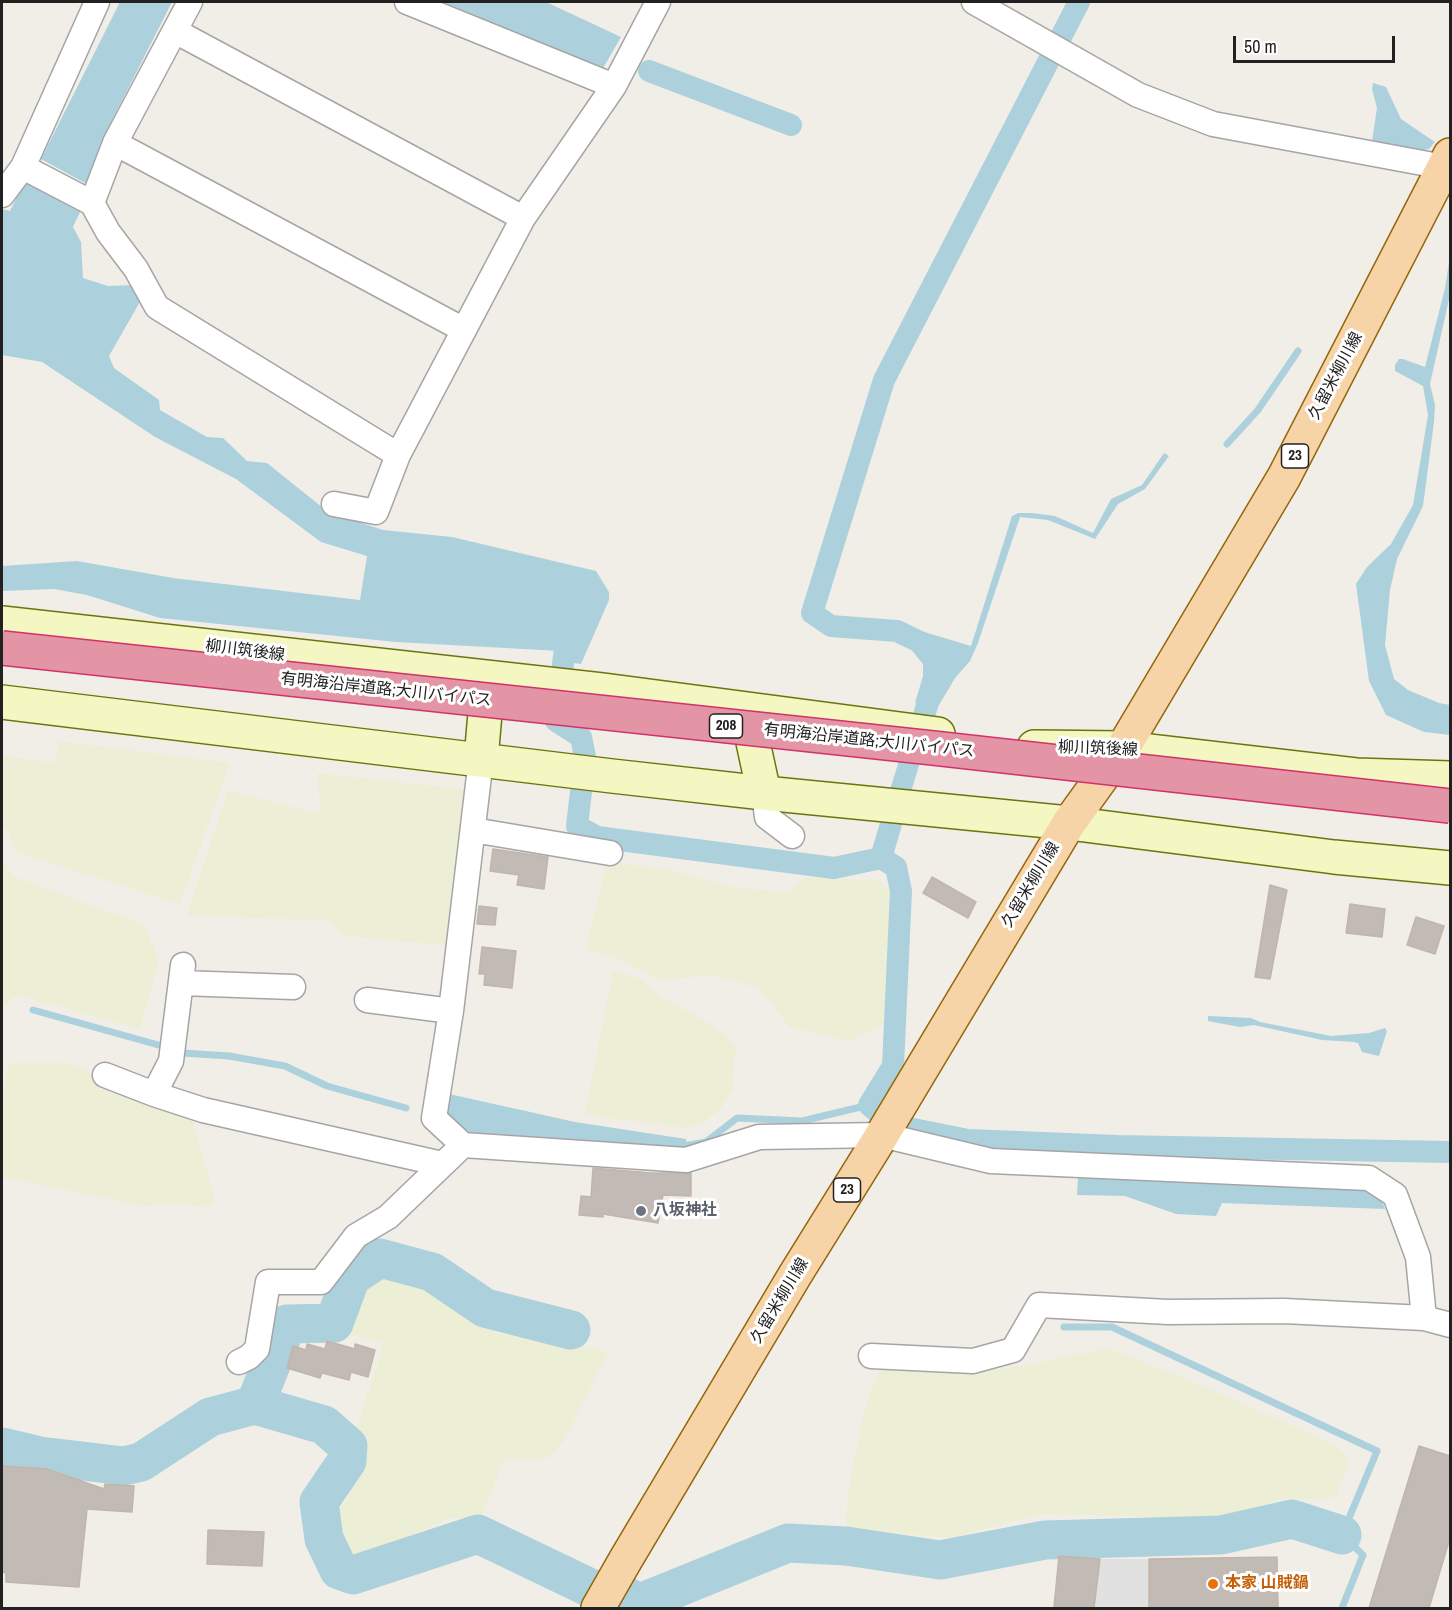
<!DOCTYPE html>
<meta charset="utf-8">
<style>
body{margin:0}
#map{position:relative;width:1452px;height:1610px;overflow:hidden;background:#f1eee8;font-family:"Archivo Narrow",sans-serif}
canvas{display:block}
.frame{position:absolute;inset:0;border:3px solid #212121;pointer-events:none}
.scale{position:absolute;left:1233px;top:36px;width:162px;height:27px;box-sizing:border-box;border:3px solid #212121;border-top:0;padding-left:8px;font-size:18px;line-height:21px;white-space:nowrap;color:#212121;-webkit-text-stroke:4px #fff;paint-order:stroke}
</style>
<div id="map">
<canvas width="1452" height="1610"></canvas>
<div class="frame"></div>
<div class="scale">50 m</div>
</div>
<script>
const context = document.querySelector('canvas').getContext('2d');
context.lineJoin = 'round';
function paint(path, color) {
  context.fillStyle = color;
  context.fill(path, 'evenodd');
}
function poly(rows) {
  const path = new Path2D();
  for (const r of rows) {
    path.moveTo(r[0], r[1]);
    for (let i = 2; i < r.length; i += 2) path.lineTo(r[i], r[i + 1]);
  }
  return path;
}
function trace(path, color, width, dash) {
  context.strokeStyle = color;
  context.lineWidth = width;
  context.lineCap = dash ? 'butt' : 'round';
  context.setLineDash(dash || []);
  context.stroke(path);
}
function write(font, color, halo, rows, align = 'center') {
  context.font = font + ' "Archivo Narrow","Noto Sans JP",sans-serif';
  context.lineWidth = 6;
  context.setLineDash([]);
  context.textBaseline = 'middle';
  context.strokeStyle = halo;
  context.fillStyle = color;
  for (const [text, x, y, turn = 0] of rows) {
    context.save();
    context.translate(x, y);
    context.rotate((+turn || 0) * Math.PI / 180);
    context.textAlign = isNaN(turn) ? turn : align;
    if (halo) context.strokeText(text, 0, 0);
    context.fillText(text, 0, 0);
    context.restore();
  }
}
paint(poly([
 [59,741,230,763,180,904,16,852,7,830,2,824,2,756,55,763],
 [317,773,464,789,449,945,370,939,341,934,330,921,187,915,228,791,321,814],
 [2,859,13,876,144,925,159,960,140,1029,17,995,2,1007],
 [607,861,668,870,736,888,789,892,806,877,879,881,889,890,891,905,884,1023,851,1041,791,1028,759,989,716,975,659,980,616,958,586,950],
 [613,970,640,979,661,997,718,1028,737,1048,733,1070,733,1089,719,1111,699,1125,688,1128,585,1115],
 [9,1063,68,1063,184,1116,193,1122,215,1199,209,1207,175,1204,142,1206,2,1177,2,1096],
 [373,1273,437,1290,462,1316,500,1335,515,1331,608,1352,563,1442,547,1458,504,1460,481,1518,450,1518,363,1556,348,1555,339,1538,334,1521,367,1462,368,1439,357,1426,384,1343,348,1334,362,1283],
 [1108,1348,1213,1390,1337,1446,1350,1460,1336,1496,1328,1499,1279,1499,1249,1512,1195,1518,1041,1514,948,1538,845,1528,850,1481,864,1412,879,1370,901,1369,966,1374,1032,1364]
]), '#eceed5');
paint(poly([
 [1100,1559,1149,1559,1149,1608,1094,1608]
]), '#e1e1e1');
paint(poly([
 [120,2,172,2,100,144,100,163,94,161,94,188,41,159],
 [438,2,546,2,621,37,602,70],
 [1373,83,1386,87,1401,119,1432,140,1435,142,1429,149,1419,151,1372,141,1377,108,1372,89],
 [24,182,80,212,73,227,81,242,83,278,108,286,135,285,141,300,109,356,114,368,159,400,160,410,207,437,223,438,247,461,267,463,328,512,383,530,452,537,596,571,609,592,609,600,581,664,560,661,560,651,396,642,160,618,87,595,54,589,2,591,2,566,77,561,173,578,360,600,367,556,321,542,236,479,155,437,42,362,2,355,2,209,10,211],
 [1450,256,1450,295,1430,384,1435,405,1434,422,1423,506,1397,559,1390,590,1385,645,1394,679,1408,690,1439,703,1450,705,1450,735,1424,732,1386,715,1369,681,1356,584,1367,567,1391,544,1413,505,1428,415,1423,386,1395,371,1395,365,1399,359,1403,359,1425,367,1445,288],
 [1164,453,1169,456,1145,489,1118,504,1095,539,1048,520,1020,517,978,643,970,661,955,678,939,705,915,703,923,676,923,664,909,647,899,641,901,625,971,646,1012,516,1018,513,1032,513,1055,516,1093,533,1111,499,1142,485],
 [905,741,925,746,910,795,889,793],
 [1208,1016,1251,1018,1260,1022,1331,1036,1369,1033,1385,1028,1387,1031,1379,1056,1362,1052,1358,1043,1354,1042,1322,1040,1254,1025,1240,1027,1208,1021],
 [449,1094,575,1122,686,1139,688,1152,484,1135,465,1131,444,1112],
 [1078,1177,1360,1185,1380,1195,1385,1209,1222,1203,1216,1216,1176,1214,1125,1196,1077,1195],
 [730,1554,742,1577,668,1608,619,1608,634,1578,651,1588]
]), '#acd1dc');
trace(poly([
 [1227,444,1258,410,1298,351],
 [33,1010,162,1046],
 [183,1053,229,1056,285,1066,327,1086,406,1108],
 [678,1147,706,1142,737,1118,802,1121,869,1105],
 [1064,1327,1112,1327,1377,1451,1342,1535,1363,1555,1342,1608]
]), '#acd1dc', 7);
trace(poly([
 [649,71,791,125],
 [556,636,565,648,556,721,581,737,585,757,577,826,597,837,834,868,881,858,896,867,901,891,893,1066,869,1105,881,1115],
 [926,645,897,631,831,626,812,613,884,380,1079,2],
 [915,745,936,676],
 [881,858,900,793],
 [913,1129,968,1140,1117,1146,1450,1152]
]), '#acd1dc', 22);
trace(poly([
 [255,1405,287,1324,334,1323,351,1277,380,1258,432,1272,485,1308,571,1330],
 [2,1447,40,1456,124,1466,141,1462,210,1417,255,1405,324,1425,348,1446,347,1461,319,1502,324,1539,339,1570,353,1575,478,1534,630,1607,788,1543,846,1546,940,1560,1045,1540,1221,1535,1292,1519,1342,1535]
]), '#acd1dc', 39);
const building = poly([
 [493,849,548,857,544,889,517,885,519,875,490,871,493,849],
 [932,877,976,902,968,918,923,893,932,877],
 [1270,885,1287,890,1270,979,1255,977,1270,885],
 [1350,904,1385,909,1382,937,1346,933,1350,904],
 [479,906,497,908,495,925,477,924,479,906],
 [1416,917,1444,926,1435,954,1407,945,1416,917],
 [482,947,516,951,512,988,484,985,485,974,479,974,482,947],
 [593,1168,651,1173,691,1173,691,1196,663,1195,658,1223,603,1214,603,1217,579,1215,581,1196,591,1197,593,1168],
 [327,1341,355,1349,355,1344,375,1350,368,1377,351,1372,349,1380,322,1373,320,1378,287,1368,293,1346,306,1350,307,1344,325,1349,327,1341],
 [1419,1446,1450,1456,1450,1538,1429,1608,1369,1608,1419,1446],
 [2,1466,47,1469,104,1489,105,1484,134,1486,132,1512,87,1509,79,1587,6,1582,6,1573,2,1572,2,1466],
 [208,1530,264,1532,262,1566,207,1564,208,1530],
 [1059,1556,1100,1559,1094,1608,1054,1607,1059,1556],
 [1277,1557,1278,1608,1149,1608,1149,1559,1277,1557]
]);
paint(building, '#c1bab5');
trace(building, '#c2b5ab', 1.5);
const street = poly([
 [407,2,614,86],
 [974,2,1138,95,1213,124,1444,167],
 [175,31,523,218],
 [115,143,464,330],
 [23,167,92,203,108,232,136,269,157,307,398,455,523,218,614,86,658,2],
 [2,195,23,167,97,2],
 [92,203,115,143,190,2],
 [334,504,376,512,398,455],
 [481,759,451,1011,434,1118,463,1145,686,1160,759,1137,882,1135,991,1161,1369,1178,1395,1195,1418,1257,1424,1318],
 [764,793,767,817,792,836],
 [473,830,610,853],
 [181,983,293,987],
 [367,1000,451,1011],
 [105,1075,154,1094,171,1061,183,965],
 [154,1094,203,1110,442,1164],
 [871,1356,973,1361,1013,1350,1039,1305,1168,1312,1284,1311,1424,1318,1450,1325],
 [239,1362,249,1357,257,1349,268,1282,321,1282,356,1236,388,1217,463,1145]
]);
const secondary = poly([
 [2,623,602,690,938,734],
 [2,702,612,776,764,793,1069,823,1334,857,1450,868],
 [746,710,764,793],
 [1034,747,1123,748,1356,775,1450,778],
 [481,759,488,679]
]);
const primary = poly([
 [598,1608,626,1559,795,1275,882,1135,1069,823,1123,748,1284,477,1450,155]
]);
trace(street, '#a5a5a5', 27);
trace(secondary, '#6b750b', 36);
trace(primary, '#956509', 36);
trace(street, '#fff', 24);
trace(secondary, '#f4f7c1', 33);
trace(primary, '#f7d4a7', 33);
const highwayBridge = poly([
 [2,648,933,748,1450,806]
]);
trace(highwayBridge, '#d2326b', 36, []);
trace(highwayBridge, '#e395a5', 33);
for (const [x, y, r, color] of [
 [641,1211,6,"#6b7280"],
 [1213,1584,6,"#e8710a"]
]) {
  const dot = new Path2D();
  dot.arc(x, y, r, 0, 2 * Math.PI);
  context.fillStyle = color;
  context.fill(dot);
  trace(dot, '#fff', 2);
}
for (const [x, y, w] of [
 [1295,456,27],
 [726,726,33],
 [847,1190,27]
]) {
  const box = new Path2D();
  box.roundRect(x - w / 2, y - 12, w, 24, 4.5);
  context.fillStyle = '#fff';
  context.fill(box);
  trace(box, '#212121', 1.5);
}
write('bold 15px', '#212121', null, [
 ["23",1295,456],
 ["208",726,726],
 ["23",847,1190]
]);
write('16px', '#212121', '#fff', [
 ["久留米柳川線",1336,376,-62],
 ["柳川筑後線",245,651,7],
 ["有明海沿岸道路;大川バイパス",386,690,6],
 ["有明海沿岸道路;大川バイパス",869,741,6],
 ["柳川筑後線",1098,749,2],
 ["久留米柳川線",1031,885,-59],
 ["久留米柳川線",780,1301,-59]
]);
write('bold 16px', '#5b616d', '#fff', [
 ["八坂神社",653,1211]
], 'left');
write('bold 16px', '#c56008', '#fff', [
 ["本家 山賊鍋",1225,1584]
], 'left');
</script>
